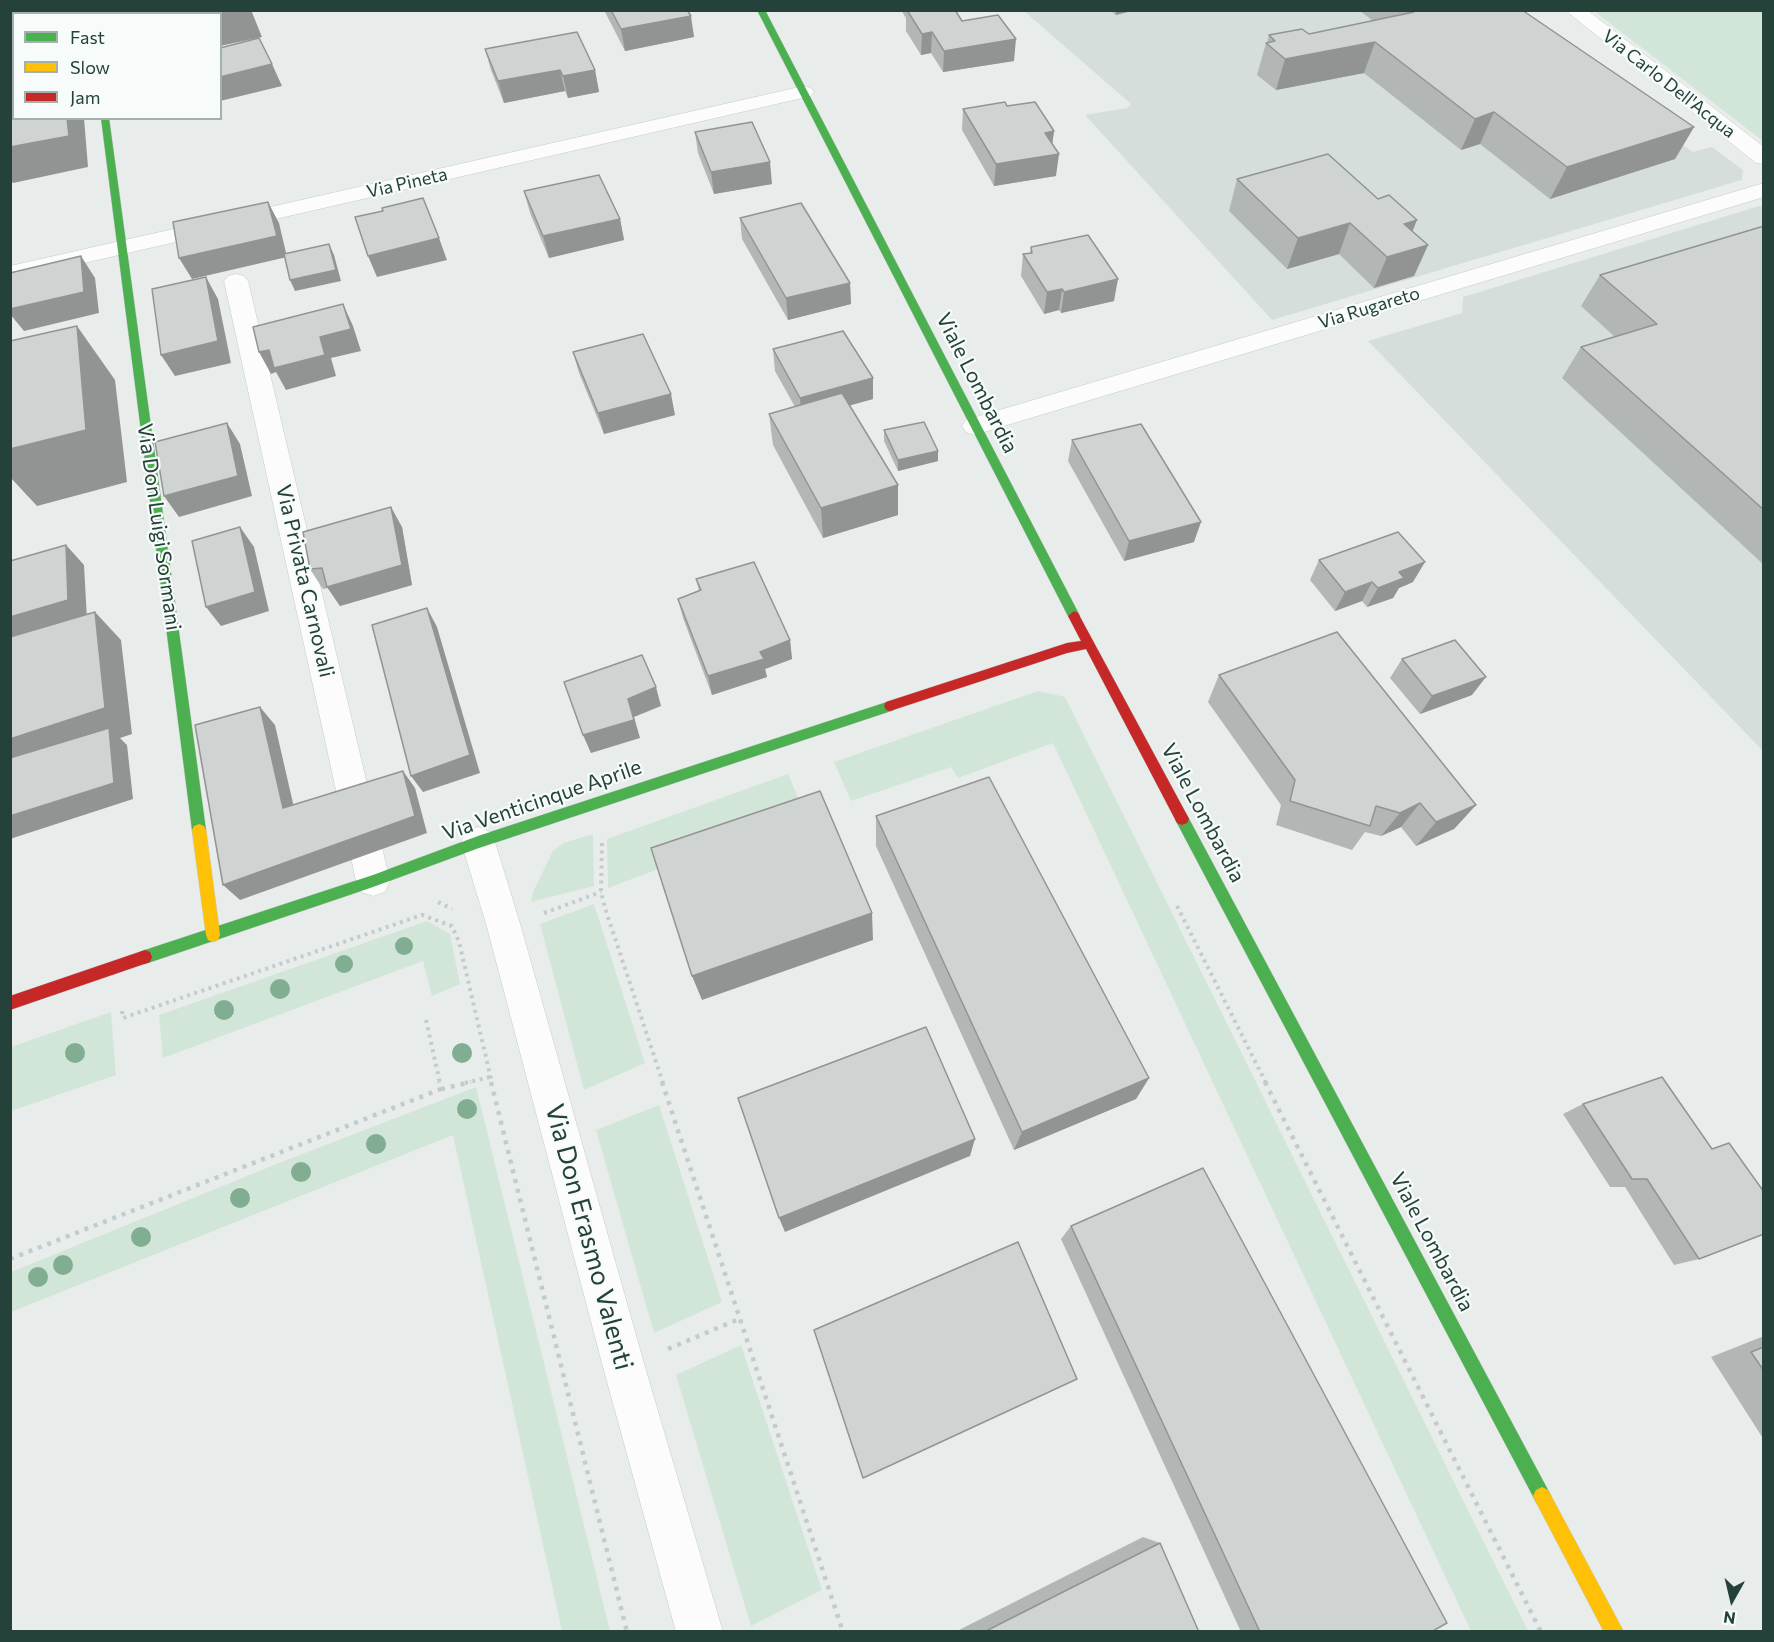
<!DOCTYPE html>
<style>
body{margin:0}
#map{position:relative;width:1774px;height:1642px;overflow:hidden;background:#e8edeb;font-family:Commissioner,sans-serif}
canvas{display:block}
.frame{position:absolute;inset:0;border:12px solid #24423a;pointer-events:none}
.legend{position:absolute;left:12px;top:12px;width:210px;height:108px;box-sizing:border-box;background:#f7fbf9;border:2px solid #a3b1ad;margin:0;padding:8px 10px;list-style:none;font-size:18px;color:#24423a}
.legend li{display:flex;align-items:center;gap:12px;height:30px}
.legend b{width:30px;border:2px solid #a3b1ad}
.north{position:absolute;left:1702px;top:1570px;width:60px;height:60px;-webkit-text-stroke:4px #f7fbf9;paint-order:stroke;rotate:188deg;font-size:16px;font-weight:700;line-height:24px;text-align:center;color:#24423a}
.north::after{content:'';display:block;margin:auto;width:21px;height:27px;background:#24423a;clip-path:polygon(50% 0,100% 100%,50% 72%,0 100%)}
</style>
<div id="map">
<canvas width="1774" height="1642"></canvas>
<div class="frame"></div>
<ul class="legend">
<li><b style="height:8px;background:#4caf50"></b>Fast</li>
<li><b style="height:8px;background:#ffc107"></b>Slow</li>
<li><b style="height:8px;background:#c62828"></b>Jam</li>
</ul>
<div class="north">N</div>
</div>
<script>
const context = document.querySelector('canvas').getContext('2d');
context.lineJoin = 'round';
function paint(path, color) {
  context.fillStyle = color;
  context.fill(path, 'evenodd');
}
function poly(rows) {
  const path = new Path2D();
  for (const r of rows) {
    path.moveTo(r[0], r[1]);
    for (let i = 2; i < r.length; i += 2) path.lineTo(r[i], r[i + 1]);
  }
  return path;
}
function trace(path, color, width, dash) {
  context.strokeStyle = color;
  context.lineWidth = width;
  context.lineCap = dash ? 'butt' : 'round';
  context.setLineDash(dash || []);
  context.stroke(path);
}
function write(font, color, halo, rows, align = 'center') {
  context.font = font + ' Commissioner,sans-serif';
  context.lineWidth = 4.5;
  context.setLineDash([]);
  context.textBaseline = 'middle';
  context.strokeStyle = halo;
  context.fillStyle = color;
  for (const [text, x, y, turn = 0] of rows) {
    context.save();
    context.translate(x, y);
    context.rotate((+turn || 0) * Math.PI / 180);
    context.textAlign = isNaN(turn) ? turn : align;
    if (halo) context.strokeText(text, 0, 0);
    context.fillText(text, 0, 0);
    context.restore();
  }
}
paint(poly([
 [1024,11,1488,11,1693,152,1712,147,1743,170,1742,180,1272,320,1085,115,1127,108,1131,104],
 [1759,206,1763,207,1763,751,1368,341,1462,313,1463,297]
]), '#d6dedb');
paint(poly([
 [1594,11,1763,11,1763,141],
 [1038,691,1065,697,1528,1631,1471,1631,1053,743,958,778,951,767,851,801,834,762],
 [788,774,805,814,608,888,607,839],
 [593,834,594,886,531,902,533,892,553,851,564,843],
 [594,904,645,1063,584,1090,540,924],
 [427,921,450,934,460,984,432,996,423,961,163,1058,159,1015],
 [111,1012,116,1075,11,1111,11,1047],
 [476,1087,610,1631,562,1631,453,1135,11,1312,11,1272,279,1163],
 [659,1105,722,1302,654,1333,596,1130],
 [741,1345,822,1590,751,1626,676,1375]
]), '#d1e6d8');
const street = poly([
 [81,10,100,10,100,14,81,14,81,10],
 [1565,10,1587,10,1764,147,1764,164,1756,163,1565,10],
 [804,86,811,88,814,92,811,96,10,280,10,266,804,86],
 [1764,183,1764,197,984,432,975,435,966,432,962,426,966,420,1764,183],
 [236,274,244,276,248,281,390,881,385,892,373,896,361,892,356,881,224,281,228,276,236,274],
 [478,827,490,832,495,842,521,927,645,1367,723,1632,676,1632,603,1367,487,927,461,842,466,832,478,827]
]);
const fast = poly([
 [757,10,765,10,1080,616,1078,619,1074,621,1068,616,757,10],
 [101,118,109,118,206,830,204,834,199,836,194,834,192,830,101,118],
 [890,701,894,702,896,706,894,710,479,848,373,887,145,964,140,962,138,957,140,952,145,950,373,875,478,836,890,701],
 [1182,813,1187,815,1548,1490,1551,1496,1548,1502,1542,1505,1536,1502,1177,823,1175,819,1177,815,1182,813]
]);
const slow = poly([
 [199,824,204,826,206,830,220,935,218,940,213,942,208,940,206,935,192,830,194,826,199,824],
 [1542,1487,1548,1490,1624,1632,1604,1632,1536,1502,1533,1496,1536,1490,1542,1487]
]);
const jam = poly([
 [1074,611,1078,613,1187,815,1189,819,1187,823,1182,825,1177,823,1086,649,1067,653,890,711,886,710,884,706,886,702,1067,643,1081,641,1068,616,1074,611],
 [145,950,150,952,152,957,150,962,10,1010,10,996,145,950]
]);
trace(street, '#c5cac8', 1);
trace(fast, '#c3cbc8', 1);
trace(slow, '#c3cbc8', 1);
trace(jam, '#c3cbc8', 1);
trace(poly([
 [602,843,601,892,605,908,663,1083],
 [438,902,452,909],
 [1177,906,1266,1083],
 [544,913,601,892],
 [122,1011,123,1018,422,915,452,926,459,942,492,1083],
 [426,1020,440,1083],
 [465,1083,490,1077]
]), '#c3ccca', 4, [3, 4.5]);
trace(poly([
 [491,1082,627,1632],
 [662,1082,843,1632],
 [1265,1082,1541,1632],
 [441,1089,471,1082],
 [10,1259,441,1089,439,1082],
 [668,1349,739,1319]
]), '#c3ccca', 4.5, [4, 6]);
paint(street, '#fcfcfc');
paint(fast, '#4caf50');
paint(slow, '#ffc107');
paint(jam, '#c62828');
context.fillStyle = '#81ae93';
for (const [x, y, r] of [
 [404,946,9],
 [344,964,9],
 [280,989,10],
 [224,1010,10],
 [75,1053,10],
 [462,1053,10],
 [467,1109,10],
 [376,1144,10],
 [301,1172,10],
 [240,1198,10],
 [141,1237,10],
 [63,1265,10],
 [38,1277,10]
]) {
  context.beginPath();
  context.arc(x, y, r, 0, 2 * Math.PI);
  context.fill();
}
paint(poly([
 [604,10,687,10,694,37,625,51],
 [901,10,955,10,962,21,1014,61,943,72,931,53,921,55,906,31,906,18],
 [1110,10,1135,10,1116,15],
 [1359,10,1522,10,1694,127,1675,159,1550,199,1480,144,1461,150,1364,73,1276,90,1257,75,1266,43,1267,43,1269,35,1309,34,1373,21],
 [485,49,595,70,599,92,568,98,565,91,504,103,491,70],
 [1007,106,1054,131,1052,144,1056,176,994,186,962,130,963,109],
 [695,132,772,184,714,194,698,153],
 [1237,179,1412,231,1428,245,1414,276,1374,288,1339,254,1287,269,1229,211],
 [524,191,620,219,624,240,549,258,530,213],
 [740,218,850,283,851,304,788,320,742,239],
 [1764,226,1764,565,1562,378,1581,347,1615,337,1581,306,1600,275],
 [1031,247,1114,301,1061,313,1059,310,1044,314,1021,276,1023,254,1030,253],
 [773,349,873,399,849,405,898,515,823,538,773,445,769,414,795,407,775,371],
 [573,352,675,415,604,434,579,373],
 [884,430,938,461,898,471,884,441],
 [1072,440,1194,542,1124,561,1068,461],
 [402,527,412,585,340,606,328,588,323,589,310,569],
 [1319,560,1413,582,1399,588,1393,598,1367,607,1362,601,1335,611,1310,580],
 [696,579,790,640,792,659,765,669,767,677,712,695,683,618,678,599,699,591],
 [1402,659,1472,695,1420,714,1390,678],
 [1219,675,1476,805,1454,829,1416,846,1401,827,1381,836,1365,832,1352,850,1276,825,1281,805,1208,702],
 [876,816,1149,1078,1136,1099,1014,1150,876,846],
 [1583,1104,1712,1149,1699,1259,1674,1265,1625,1187,1610,1187,1563,1114],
 [1071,1226,1431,1632,1241,1632,1061,1239],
 [1764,1336,1764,1440,1711,1357],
 [1143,1537,1160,1543,1199,1632,955,1632]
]), '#b2b6b5');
paint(poly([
 [10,10,51,10,52,14,14,14,14,19,10,20],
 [224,10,251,10,262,37,220,46,220,14,211,14],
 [1116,10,1135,10,1116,15],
 [691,16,694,37,625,51,621,29],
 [932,32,931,53,921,55,922,34],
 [1016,39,1014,61,943,72,944,51],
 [1375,42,1364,73,1276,90,1285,59],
 [272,64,282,86,220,101,220,77],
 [560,70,565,91,504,103,498,81],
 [595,70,599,92,568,98,563,76],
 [1494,112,1480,144,1461,150,1475,119],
 [67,118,84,118,88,167,13,183,10,180,10,147],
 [1694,127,1675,159,1550,199,1567,167],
 [1054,131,1051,153,1045,133],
 [1059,154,1056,176,994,186,996,164],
 [770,162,772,184,714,194,711,172],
 [268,202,279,223,287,257,192,279,179,258],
 [620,219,624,240,549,258,543,236],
 [1417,220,1404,252,1428,245,1414,276,1374,288,1387,257,1404,224],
 [1350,223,1339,254,1287,269,1298,238],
 [439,238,447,260,377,277,368,256],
 [329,244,334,255,341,281,295,291,290,280],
 [81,256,95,278,99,313,24,331,10,314,10,309],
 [206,277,218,299,231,363,175,376,161,355],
 [1118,279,1114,301,1061,313,1064,292],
 [850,283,851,304,788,320,786,298],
 [1062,289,1059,310,1044,314,1047,292],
 [343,304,353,326,361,351,331,358,336,376,286,390,276,372,271,374,259,352,320,337],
 [77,326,115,380,127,482,37,506,10,477,10,449],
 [873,378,873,399,802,419,800,398],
 [671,394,675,415,604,434,598,413],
 [227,423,240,444,252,496,179,517,164,496],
 [938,451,938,461,898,471,898,460],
 [898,485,898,515,823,538,821,508],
 [391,507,402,527,412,585,340,606,327,587],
 [1201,522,1194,542,1124,561,1129,541],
 [240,527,254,547,269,611,221,626,206,607],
 [66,545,84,565,87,620,10,642,10,617],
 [1425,562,1413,582,1399,588,1393,598,1367,607,1378,588,1399,572],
 [1372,582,1362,601,1335,611,1345,592],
 [427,608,437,627,480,773,423,792,411,776],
 [95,612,121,640,132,734,120,738,127,745,133,799,10,839,10,739],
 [790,640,792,659,765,669,767,677,712,695,708,676,760,652],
 [1486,677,1472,695,1420,714,1432,696],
 [656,687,661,706,634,717,640,738,591,753,583,735,628,699],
 [260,707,275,725,298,825,283,808],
 [403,771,415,788,427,833,240,900,223,885],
 [1420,803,1401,827,1381,836,1400,813],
 [1476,805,1454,829,1416,846,1436,822],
 [872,913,873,940,702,1000,692,976],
 [1149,1078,1136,1099,1014,1150,1022,1132],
 [975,1139,970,1156,785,1232,779,1218]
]), '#919493');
const building = poly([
 [10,10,23,10,10,13,10,10],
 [138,10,224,10,211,14,139,14,138,10],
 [611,10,687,10,691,16,621,29,611,10],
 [907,10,955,10,962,21,998,15,1016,39,944,51,932,32,922,34,907,10],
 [1412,10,1522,10,1694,127,1567,167,1494,112,1475,119,1375,42,1285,59,1266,43,1275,41,1269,35,1302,29,1309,34,1414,12,1412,10],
 [577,32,595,70,563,76,560,70,498,81,485,49,577,32],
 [259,38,272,64,220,77,220,48,259,38],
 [14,83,14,118,67,118,69,136,10,147,10,84,14,83],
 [1005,102,1007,106,1035,102,1054,131,1045,133,1059,154,996,164,963,109,1005,102],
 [752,122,770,162,711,172,695,132,752,122],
 [1328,154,1378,199,1389,195,1417,220,1404,224,1428,245,1387,257,1350,223,1298,238,1237,179,1328,154],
 [599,175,620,219,543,236,524,191,599,175],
 [423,198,439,238,368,256,355,217,383,211,382,208,423,198],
 [268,202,277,236,179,258,173,222,268,202],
 [801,203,850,283,786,298,740,218,801,203],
 [1764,226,1764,510,1581,347,1657,324,1600,275,1764,226],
 [1088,235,1118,279,1064,292,1062,289,1047,292,1023,254,1032,253,1031,247,1088,235],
 [329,244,336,270,290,280,284,254,329,244],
 [81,256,84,292,10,309,10,273,81,256],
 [206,277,218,341,161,355,152,289,206,277],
 [343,304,351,329,320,337,325,355,274,368,269,350,259,352,253,327,343,304],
 [77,326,86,430,10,449,10,341,77,326],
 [843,331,873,378,800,398,773,349,843,331],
 [643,334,671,394,598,413,573,352,643,334],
 [842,393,898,485,821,508,769,414,842,393],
 [924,422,938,451,898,460,884,430,924,422],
 [227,423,238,476,164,496,155,442,227,423],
 [1141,424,1201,522,1129,541,1072,440,1141,424],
 [391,507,402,565,327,587,322,568,310,569,303,532,391,507],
 [240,527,255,592,206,607,192,541,240,527],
 [1398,532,1425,562,1399,572,1404,578,1378,588,1372,582,1345,592,1319,560,1398,532],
 [66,545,68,600,10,617,10,561,66,545],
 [754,562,790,640,760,652,764,659,708,676,678,599,701,590,696,579,754,562],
 [427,608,470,755,411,776,372,625,427,608],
 [95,612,105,708,10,739,10,637,95,612],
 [1337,632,1476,805,1436,822,1420,803,1400,813,1376,806,1370,826,1290,801,1295,780,1219,675,1337,632],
 [1455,640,1486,677,1432,696,1402,659,1455,640],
 [642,655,656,687,628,699,634,720,583,735,564,682,642,655],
 [260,707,283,808,403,771,415,816,223,885,195,725,260,707],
 [109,728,114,783,10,816,10,758,109,728],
 [989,777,1149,1078,1022,1132,876,816,989,777],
 [820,791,872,913,692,976,651,848,820,791],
 [926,1027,975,1139,779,1218,738,1098,926,1027],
 [1662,1077,1712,1149,1729,1143,1764,1192,1764,1234,1699,1259,1647,1179,1632,1179,1583,1104,1662,1077],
 [1203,1168,1447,1623,1431,1632,1260,1632,1071,1226,1203,1168],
 [1018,1242,1077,1379,863,1478,814,1330,1018,1242],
 [1764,1347,1764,1371,1751,1352,1764,1347],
 [1160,1543,1199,1632,984,1632,1160,1543]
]);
paint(building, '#cfd4d2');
trace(building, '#919493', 1.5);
write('18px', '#24423a', '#f7fbf9', [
 ["Via Carlo Dell'Acqua",1669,84,38],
 ["Via Pineta",407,183,-13],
 ["Via Rugareto",1369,308,-17]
]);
write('21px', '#24423a', '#f7fbf9', [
 ["Viale Lombardia",977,383,63],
 ["Via Don Luigi Sormani",159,527,82],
 ["Via Privata Carnovali",305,581,77],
 ["Via Venticinque Aprile",542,800,-19],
 ["Viale Lombardia",1203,813,62],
 ["Viale Lombardia",1432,1242,62]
]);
write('26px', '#24423a', '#f7fbf9', [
 ["Via Don Erasmo Valenti",589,1237,75]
]);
</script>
